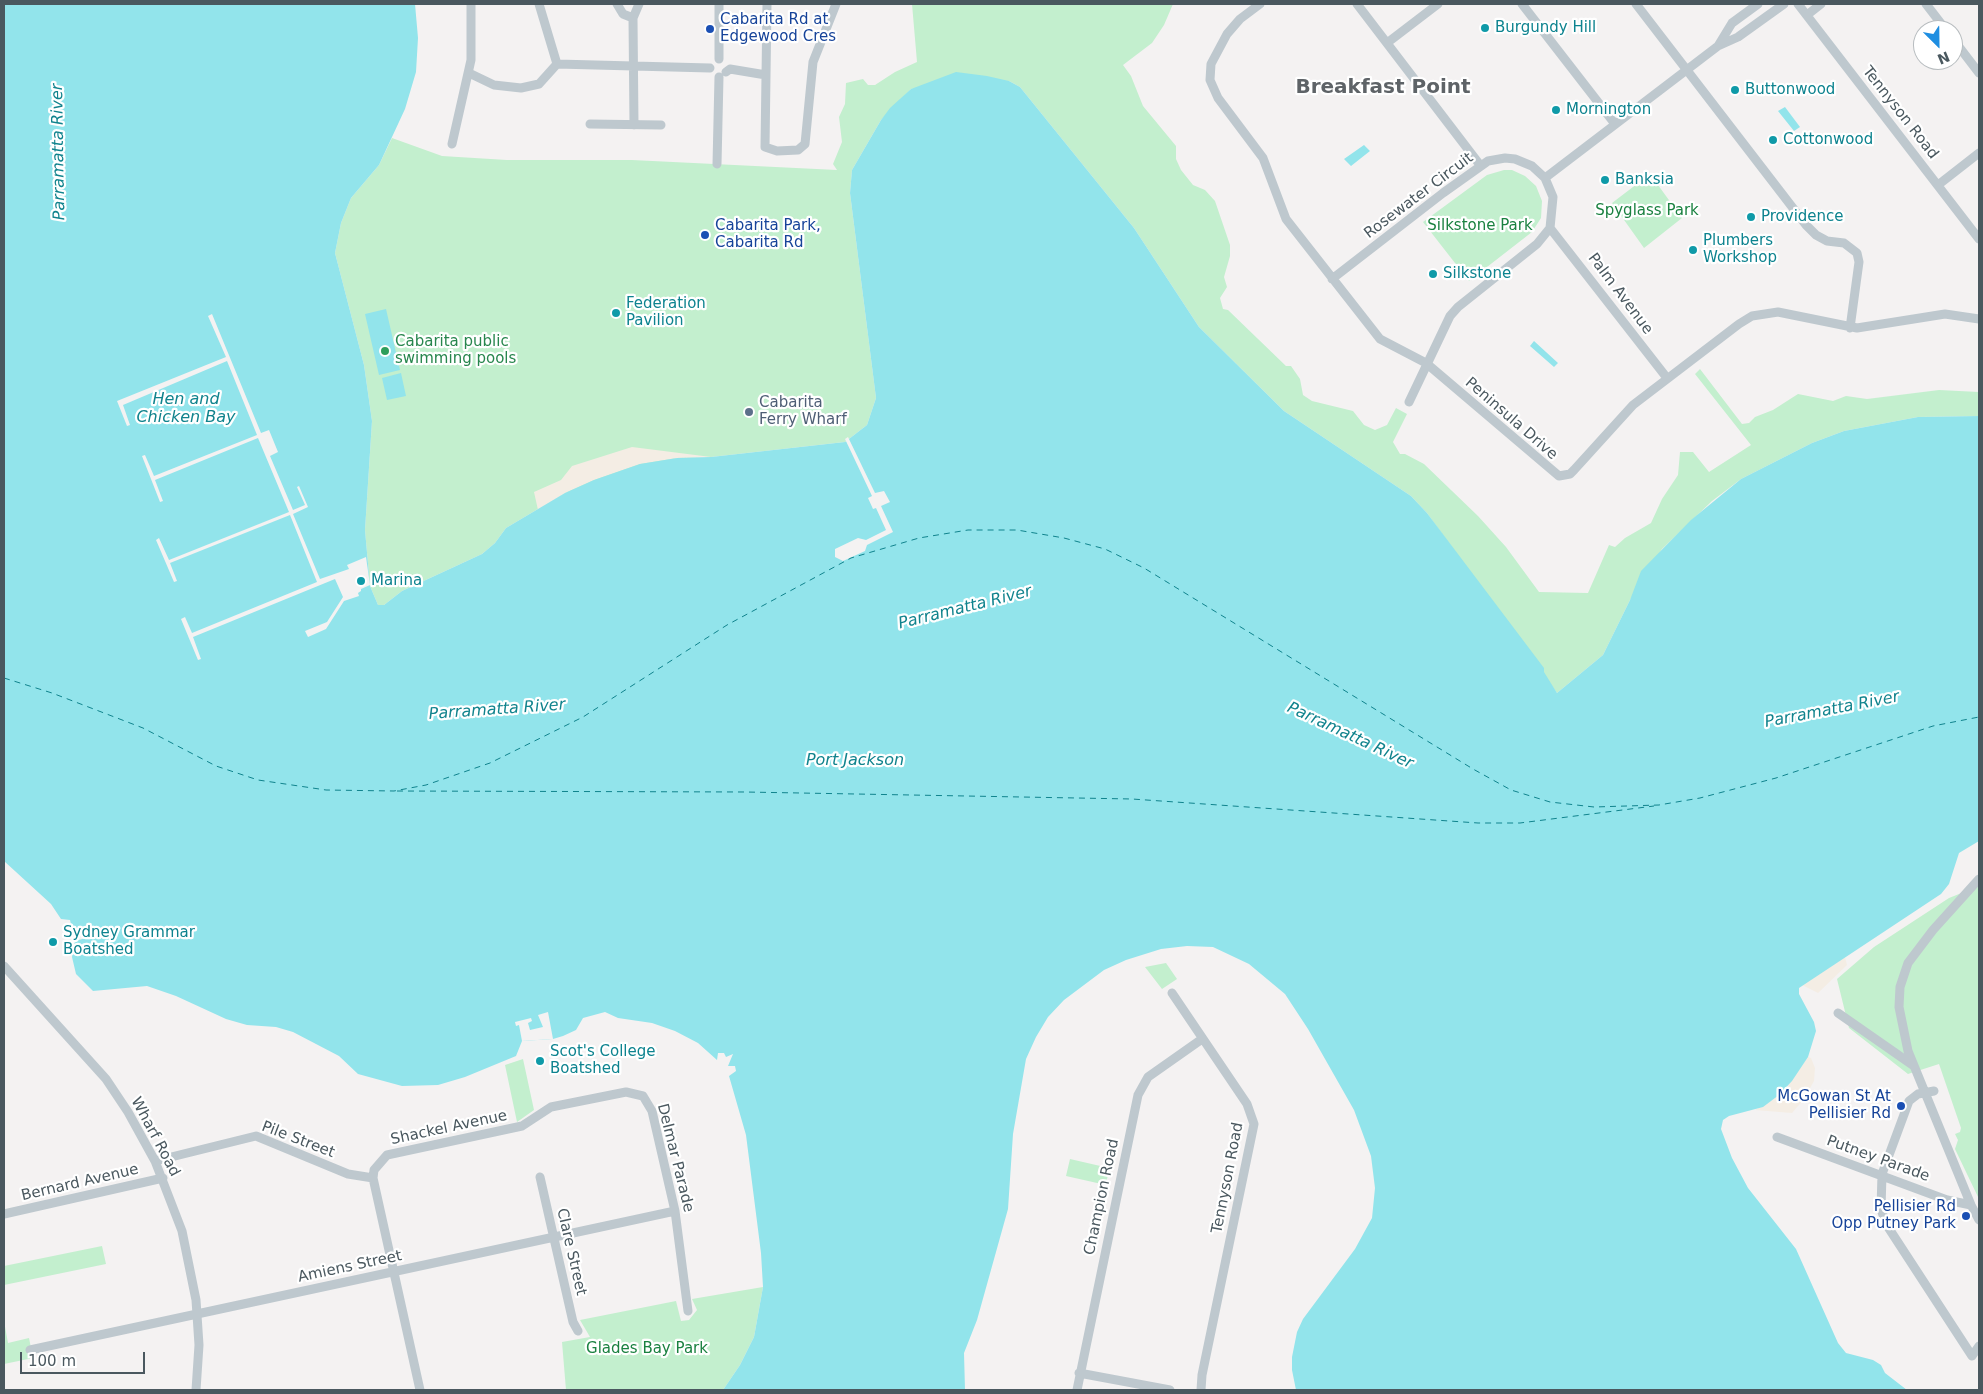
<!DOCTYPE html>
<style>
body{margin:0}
#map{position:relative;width:1983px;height:1394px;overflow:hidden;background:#f4f2f2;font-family:"DejaVu Sans",sans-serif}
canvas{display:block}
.frame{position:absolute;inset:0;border:5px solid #4a585f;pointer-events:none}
.north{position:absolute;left:1913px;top:20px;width:50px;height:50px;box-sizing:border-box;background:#fff;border:1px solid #b7bcbf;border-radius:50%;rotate:157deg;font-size:14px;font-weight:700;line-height:20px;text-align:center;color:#4a585f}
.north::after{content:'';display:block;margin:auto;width:18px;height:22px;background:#1f8ee1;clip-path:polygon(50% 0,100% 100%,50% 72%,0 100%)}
.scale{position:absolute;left:20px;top:1352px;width:125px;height:22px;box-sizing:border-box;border:2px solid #4a585f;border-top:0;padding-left:6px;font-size:15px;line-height:18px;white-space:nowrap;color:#4a585f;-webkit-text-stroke:4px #fff;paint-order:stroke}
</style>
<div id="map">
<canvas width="1983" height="1394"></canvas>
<div class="frame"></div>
<div class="north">N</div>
<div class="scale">100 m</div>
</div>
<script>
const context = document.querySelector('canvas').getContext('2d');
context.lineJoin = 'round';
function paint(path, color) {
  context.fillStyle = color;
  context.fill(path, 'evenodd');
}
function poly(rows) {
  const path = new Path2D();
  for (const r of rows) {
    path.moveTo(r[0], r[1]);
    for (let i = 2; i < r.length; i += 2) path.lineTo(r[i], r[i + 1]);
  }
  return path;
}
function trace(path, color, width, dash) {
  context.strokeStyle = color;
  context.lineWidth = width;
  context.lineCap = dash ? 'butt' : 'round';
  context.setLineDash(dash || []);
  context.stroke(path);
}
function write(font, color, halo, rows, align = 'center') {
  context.font = font + ' "DejaVu Sans",sans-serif';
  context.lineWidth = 4.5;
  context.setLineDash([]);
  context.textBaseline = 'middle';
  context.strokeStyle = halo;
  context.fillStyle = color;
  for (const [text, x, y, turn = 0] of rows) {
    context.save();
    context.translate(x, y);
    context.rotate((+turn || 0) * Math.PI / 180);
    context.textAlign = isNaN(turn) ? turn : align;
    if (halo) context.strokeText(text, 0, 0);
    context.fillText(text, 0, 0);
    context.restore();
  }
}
paint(poly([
 [912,4,1173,4,1164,25,1152,43,1123,65,1131,76,1143,106,1176,146,1176,159,1181,170,1193,185,1205,190,1215,201,1230,245,1230,256,1224,277,1227,287,1220,298,1223,309,1228,310,1286,366,1291,366,1300,379,1303,395,1312,401,1353,411,1364,425,1375,430,1387,425,1396,408,1407,414,1393,442,1400,454,1405,454,1424,464,1478,516,1506,547,1539,592,1588,593,1609,545,1615,547,1625,538,1651,523,1662,499,1678,475,1680,452,1693,452,1709,472,1751,445,1695,374,1700,369,1742,424,1749,423,1755,417,1773,410,1798,394,1833,401,1846,396,1867,399,1939,390,1979,392,1979,416,1918,417,1844,431,1812,443,1741,479,1712,501,1662,549,1630,600,1603,655,1557,693,1427,513,1411,496,1284,411,1199,327,1134,228,1020,87,1009,81,911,89,881,120,852,170,850,193,876,398,867,425,845,442,711,457,677,458,565,493,506,528,495,543,482,554,402,591,384,605,378,605,370,586,365,530,372,421,364,365,335,253,341,223,351,198,379,165,392,138,442,156,507,160,632,160,837,170,833,164,842,142,839,117,845,104,846,83,863,79,868,85,875,85,895,72,917,62],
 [1504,170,1512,170,1525,176,1536,186,1542,201,1541,218,1532,232,1469,281,1423,222,1487,175],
 [1650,174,1682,218,1644,248,1612,203],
 [1979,886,1979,1199,1955,1149,1958,1140,1955,1134,1960,1132,1961,1128,1939,1064,1908,1074,1849,1028,1837,979,1874,947,1949,898],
 [1166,963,1177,979,1162,989,1145,967],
 [523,1059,534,1110,517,1122,505,1065],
 [1070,1159,1109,1168,1106,1185,1066,1176],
 [102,1246,106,1264,4,1285,4,1266],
 [763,1287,754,1337,740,1365,723,1390,566,1390,562,1342,590,1337,580,1320,676,1301,681,1321,689,1320,697,1310,692,1299],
 [4,1321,8,1343,29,1338,33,1358,4,1364]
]), '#c3efce');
paint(poly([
 [632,447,711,457,677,458,640,464,594,480,565,493,538,510,534,492,561,480,572,466],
 [1845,957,1847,965,1818,993,1802,985],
 [1808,1057,1811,1058,1815,1068,1814,1081,1804,1099,1792,1113,1755,1110,1771,1101,1786,1088]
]), '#f4ede4');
paint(poly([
 [4,4,415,4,418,38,416,72,405,109,379,165,351,198,341,223,335,253,364,365,372,421,365,530,370,586,378,605,384,605,402,591,482,554,495,543,506,528,565,493,594,480,640,464,677,458,711,457,845,442,867,425,876,398,850,193,852,170,881,120,890,108,911,89,956,72,987,76,1009,81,1020,87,1134,228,1199,327,1284,411,1411,496,1427,513,1544,668,1544,672,1557,693,1603,655,1630,600,1641,571,1691,520,1741,479,1812,443,1844,431,1918,417,1979,416,1979,841,1959,853,1949,884,1941,894,1799,988,1799,994,1814,1022,1816,1031,1808,1057,1792,1081,1779,1095,1763,1107,1729,1116,1723,1120,1721,1129,1732,1158,1748,1188,1796,1249,1838,1343,1846,1353,1873,1360,1881,1365,1885,1373,1907,1390,1296,1390,1292,1370,1292,1357,1297,1332,1303,1319,1355,1249,1372,1218,1375,1188,1371,1156,1354,1110,1308,1029,1285,994,1249,964,1213,947,1187,946,1161,949,1126,960,1104,970,1064,1000,1048,1017,1036,1037,1026,1059,1013,1134,1008,1209,977,1320,964,1353,965,1390,723,1390,740,1365,754,1337,763,1287,761,1253,746,1135,729,1076,736,1071,735,1066,728,1066,733,1054,726,1057,724,1053,718,1053,717,1060,698,1043,675,1031,652,1023,618,1018,605,1012,583,1018,576,1030,563,1036,553,1039,522,1041,516,1056,465,1077,438,1085,402,1086,358,1074,339,1056,293,1032,276,1027,247,1025,226,1019,176,996,147,986,93,991,76,974,72,957,75,941,70,920,61,919,51,904,4,861],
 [1785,107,1800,127,1794,131,1778,111],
 [1364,145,1370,151,1351,166,1344,159],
 [386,309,400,370,379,375,365,314],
 [1534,341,1558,363,1554,367,1530,346],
 [401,373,406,396,387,400,382,378]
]), '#92e4eb');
paint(poly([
 [212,314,261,433,269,430,278,452,270,456,293,510,305,505,297,487,299,486,308,507,293,514,320,579,349,569,347,565,366,557,370,585,361,589,361,591,358,593,359,596,344,601,326,629,308,637,305,631,327,622,343,597,335,579,193,637,201,659,198,660,181,619,185,617,192,633,317,582,290,515,170,563,177,581,174,582,156,540,159,538,169,560,289,512,258,438,155,480,163,501,160,502,142,456,145,455,154,476,257,435,227,361,123,405,130,425,127,426,117,401,226,357,208,316],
 [848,437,875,493,884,491,890,502,881,506,893,532,867,545,865,551,843,561,835,557,835,549,858,538,866,540,886,530,876,508,873,509,868,498,872,496,845,439],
 [95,928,97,935,75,941,72,930,76,932],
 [548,1012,553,1039,522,1041,519,1025,516,1026,515,1022,531,1018,532,1021,528,1023,530,1030,543,1027,538,1015]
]), '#f4f2f2');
trace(poly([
 [4,678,52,693,143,728,216,766,258,780,326,790,394,791,426,785,490,763,583,717,727,625,851,558,919,538,968,530,1017,530,1064,538,1105,549,1144,568,1473,769,1511,790,1550,802,1594,807,1659,805,1700,798,1776,778,1933,726,1979,717],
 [397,791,745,792,1132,799,1478,823,1520,823,1654,806]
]), '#10838d', 1, [6, 5]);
trace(poly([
 [539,4,557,64],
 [617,4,623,14,633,18,639,4],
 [767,4,765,147,777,151,798,150,805,144,813,62,836,4],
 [1260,4,1240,19,1227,34,1211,64,1210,80,1218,98,1263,158,1286,219,1380,339,1426,363,1559,476,1570,474,1574,470,1633,405,1739,324,1752,316,1778,312,1857,328,1945,314,1979,319],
 [1357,4,1480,165],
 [1522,4,1615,124],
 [1636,4,1806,225,1816,235,1827,241,1844,243,1857,253,1859,262,1850,328],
 [1798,4,1979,239],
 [1926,4,1946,30],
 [1807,15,1821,4],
 [633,18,634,125],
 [1953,39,1979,73],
 [1387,43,1438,4],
 [1718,46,1732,23,1758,4],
 [719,59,719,4],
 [557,64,710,68],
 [726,72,730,69,766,75],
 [469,73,494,85,521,88,539,84,557,64],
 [590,124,661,125],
 [452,144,471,60,471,4],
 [717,164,719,77],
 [1545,178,1718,46,1738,37,1784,4],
 [1938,185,1979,153],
 [1550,228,1667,378],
 [1332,279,1443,193,1488,161,1505,158,1515,159,1532,166,1545,178,1553,197,1550,228,1537,244,1458,307,1450,316,1409,402],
 [1979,879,1933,930,1908,963,1900,987,1899,1007,1908,1051,1971,1205,1979,1220],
 [4,966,106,1079,128,1112,155,1161,182,1231,196,1300,199,1345,196,1390],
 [1172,993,1247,1104,1254,1124,1202,1375,1201,1390],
 [1838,1013,1914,1066],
 [1934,1091,1918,1094,1909,1101,1882,1174,1881,1209,1886,1224,1972,1356,1979,1346],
 [1777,1137,1947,1200,1971,1205],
 [155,1161,256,1136,348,1174,373,1178],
 [540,1177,573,1322,578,1331],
 [4,1214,163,1178],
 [30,1350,675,1211],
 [1079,1373,1170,1390],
 [420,1390,373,1178,374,1170,387,1155,522,1126,551,1107,626,1092,643,1096,652,1111,675,1211,688,1311],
 [1077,1390,1138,1095,1148,1077,1202,1039]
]), '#bec8ce', 9);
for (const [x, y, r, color] of [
 [1485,28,5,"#0f9aa8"],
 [710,29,5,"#1a4fb4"],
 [1735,90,5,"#0f9aa8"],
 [1556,110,5,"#0f9aa8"],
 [1773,140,5,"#0f9aa8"],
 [1605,180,5,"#0f9aa8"],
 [1751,217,5,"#0f9aa8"],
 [705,235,5,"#1a4fb4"],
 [1693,250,5,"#0f9aa8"],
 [1433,274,5,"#0f9aa8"],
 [616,313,5,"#0f9aa8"],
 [385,351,5,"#2e9e5b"],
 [749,412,5,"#5c6f8a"],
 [361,581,5,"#0f9aa8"],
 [53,942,5,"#0f9aa8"],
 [540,1061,5,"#0f9aa8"],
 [1901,1106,5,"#1a4fb4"],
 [1966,1216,5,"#1a4fb4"]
]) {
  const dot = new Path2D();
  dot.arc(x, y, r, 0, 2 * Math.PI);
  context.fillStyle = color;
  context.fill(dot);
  trace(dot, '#fff', 2);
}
write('15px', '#164399', '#fff', [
 ["Cabarita Rd at",720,20],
 ["Edgewood Cres",720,37],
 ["Cabarita Park,",715,226],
 ["Cabarita Rd",715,243],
 ["McGowan St At",1891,1097,"right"],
 ["Pellisier Rd",1891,1114,"right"],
 ["Pellisier Rd",1956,1207,"right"],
 ["Opp Putney Park",1956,1224,"right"]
], 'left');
write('15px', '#0d838f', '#fff', [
 ["Burgundy Hill",1495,28],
 ["Buttonwood",1745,90],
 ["Mornington",1566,110],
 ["Cottonwood",1783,140],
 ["Banksia",1615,180],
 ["Providence",1761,217],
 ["Plumbers",1703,241],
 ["Workshop",1703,258],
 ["Silkstone",1443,274],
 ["Federation",626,304],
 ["Pavilion",626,321],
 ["Marina",371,581],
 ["Sydney Grammar",63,933],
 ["Boatshed",63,950],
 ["Scot's College",550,1052],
 ["Boatshed",550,1069]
], 'left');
write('15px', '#4a585f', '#fff', [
 ["Tennyson Road",1900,113,52],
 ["Rosewater Circuit",1419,196,-37],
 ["Palm Avenue",1620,294,53],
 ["Peninsula Drive",1511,419,41],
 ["Shackel Avenue",449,1128,-12],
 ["Wharf Road",155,1137,62],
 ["Pile Street",298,1140,21],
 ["Delmar Parade",675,1158,76],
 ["Putney Parade",1878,1159,20],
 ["Tennyson Road",1228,1178,-79],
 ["Bernard Avenue",80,1183,-13],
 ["Champion Road",1102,1197,-78],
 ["Clare Street",571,1252,77],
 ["Amiens Street",350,1267,-12]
]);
write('15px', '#1a8140', '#fff', [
 ["Spyglass Park",1647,211],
 ["Silkstone Park",1480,226],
 ["Glades Bay Park",647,1349]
]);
write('15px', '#27864d', '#fff', [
 ["Cabarita public",395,342],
 ["swimming pools",395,359]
], 'left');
write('15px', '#4e5e75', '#fff', [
 ["Cabarita",759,403],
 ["Ferry Wharf",759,420]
], 'left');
write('italic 16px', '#10838d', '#fff', [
 ["Parramatta River",59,152,-91],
 ["Hen and",186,400],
 ["Chicken Bay",186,418],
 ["Parramatta River",965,608,-14],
 ["Parramatta River",497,710,-4],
 ["Parramatta River",1832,710,-11],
 ["Parramatta River",1350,736,25],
 ["Port Jackson",855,761]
]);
write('bold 20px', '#5e6367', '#fff', [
 ["Breakfast Point",1383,88]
]);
</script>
